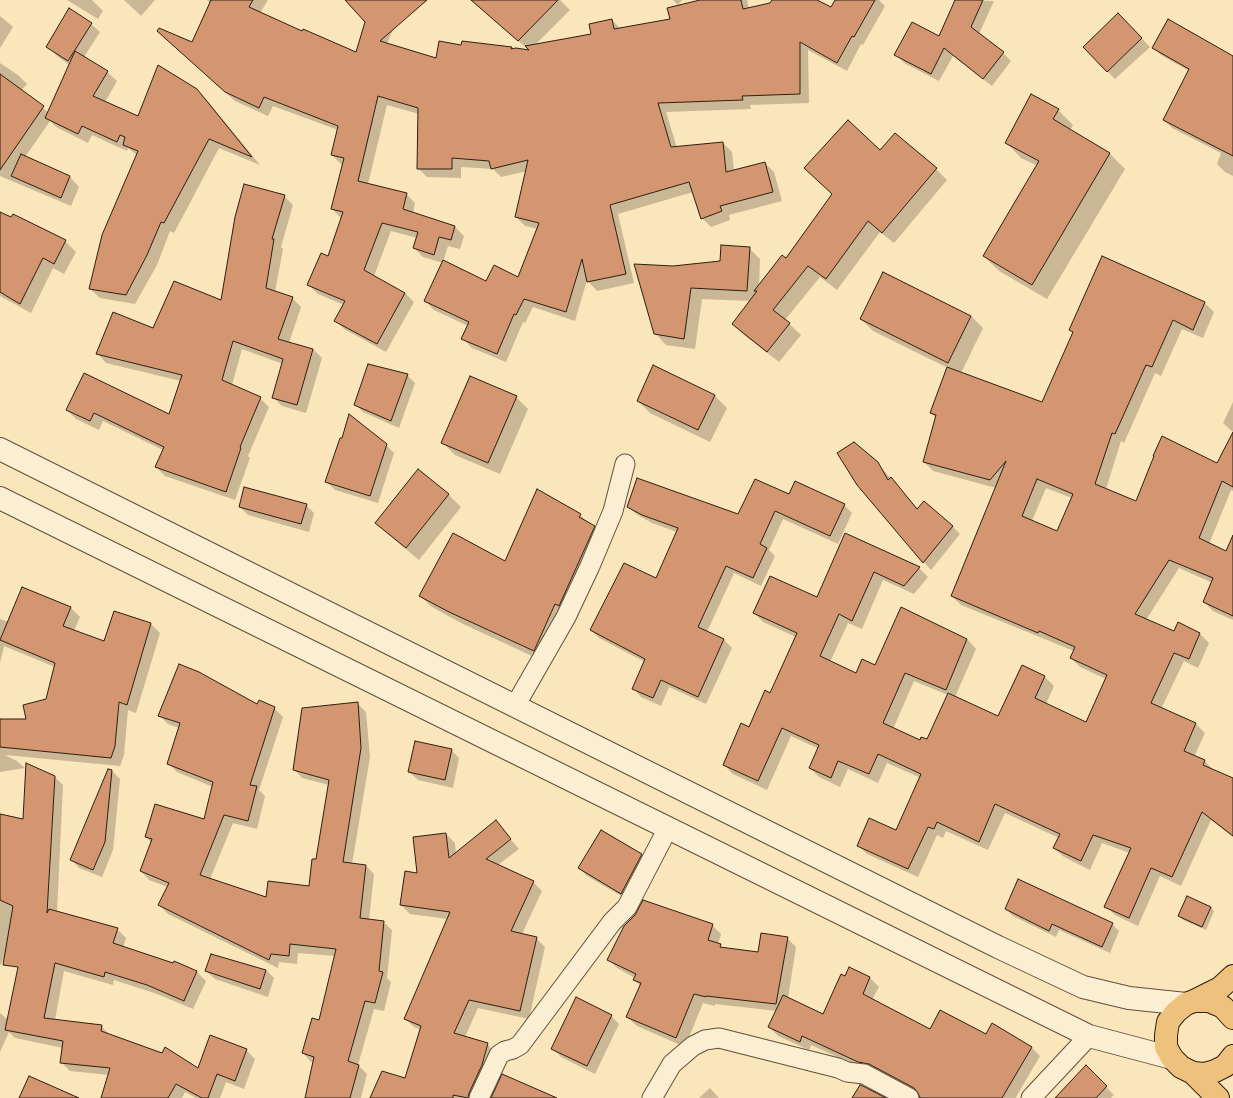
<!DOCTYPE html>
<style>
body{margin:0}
canvas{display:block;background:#fbe5ba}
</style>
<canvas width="1233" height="1098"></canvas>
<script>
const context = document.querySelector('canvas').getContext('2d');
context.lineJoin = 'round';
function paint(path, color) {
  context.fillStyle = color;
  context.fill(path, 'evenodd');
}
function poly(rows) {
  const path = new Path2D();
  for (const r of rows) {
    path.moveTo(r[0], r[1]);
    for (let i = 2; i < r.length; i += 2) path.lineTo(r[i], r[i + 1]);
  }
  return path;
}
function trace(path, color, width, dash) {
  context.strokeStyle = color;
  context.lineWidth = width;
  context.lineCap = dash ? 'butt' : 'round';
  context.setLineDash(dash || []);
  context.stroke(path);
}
paint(poly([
 [67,0,92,0,103,11,98,19],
 [124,0,155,0,141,16],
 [207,0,268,0,260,13,303,32,356,54,366,21,363,0,405,0,387,44,437,59,462,46,463,42,530,51,471,0,560,0,570,10,535,45,592,35,612,20,621,29,671,20,704,0,747,0,749,9,771,4,773,0,815,0,832,8,836,0,879,0,885,6,863,45,861,44,847,71,808,50,809,103,750,105,751,109,666,112,677,148,723,143,732,152,734,171,765,163,774,172,782,201,729,215,730,220,711,227,702,218,693,192,618,214,634,283,597,291,587,280,575,321,533,307,525,323,523,322,506,362,472,348,463,339,468,326,434,310,425,301,443,263,423,257,414,248,417,238,391,231,374,276,405,293,414,302,386,352,344,329,335,320,344,305,318,294,309,285,328,257,341,218,332,209,344,165,341,164,332,155,338,130,273,106,268,116,235,101,168,40,192,44,210,3],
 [387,105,419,114,418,168,427,177,461,178,461,167,493,169,501,177,527,171,516,217,525,226,538,229,519,279,487,282,443,262,448,246,460,249,464,236,455,227,413,213,415,203,406,194,368,184],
 [673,0,682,0,678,5],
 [956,0,994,1,979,34,1003,53,1011,61,992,86,953,56,939,81,904,63,896,54,940,38],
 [0,16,13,27,0,48],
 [1126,22,1150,47,1115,79,1107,71],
 [91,24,100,32,84,57,107,72,117,81,105,102,139,118,196,90,207,100,260,165,219,148,174,233,170,231,157,265,135,304,100,298,90,289,137,155,128,148,127,151,92,135,88,143,56,127,50,121,25,157,70,177,79,187,71,206,0,176,0,63,18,75,27,84,21,91,48,112,70,65,58,57,50,49],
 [1153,47,1233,59,1233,176,1225,172,1217,164,1221,153,1172,128,1164,120,1189,71,1161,55],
 [1058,110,1073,125,1070,130,1110,154,1125,169,1047,299,999,271,984,256,1038,166,1021,158,1007,143],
 [880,151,936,169,947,180,894,243,880,232,837,290,820,277,785,320,801,335,779,362,744,335,733,324,751,301,702,299,695,349,666,345,655,333,673,267,721,262,749,248,760,259,759,286,786,259],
 [284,196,293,205,281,247,283,249,275,292,292,298,301,307,289,343,313,349,322,358,306,413,282,406,273,397,283,364,242,349,232,385,260,398,269,407,248,456,250,458,235,500,165,476,156,467,163,450,103,421,99,430,76,419,67,410,169,415,181,381,106,363,98,354,221,302],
 [0,213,65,241,76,252,64,274,53,268,31,313,0,296],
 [1102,258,1205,303,1214,312,1203,338,1182,329,1161,376,1155,373,1124,443,1121,441,1106,489,1136,502,1218,465,1233,434,1233,491,1231,490,1209,544,1233,555,1233,620,1213,611,1204,602,1213,583,1179,568,1146,620,1174,633,1200,634,1209,643,1198,668,1184,661,1161,709,1196,724,1205,733,1194,757,1205,761,1214,771,1233,780,1233,837,1211,820,1181,886,1160,876,1138,926,1115,915,1106,906,1130,853,1102,843,1090,870,1064,857,1054,848,1059,838,1005,813,988,850,946,831,943,838,937,835,918,877,867,854,858,845,896,831,921,778,887,763,878,783,848,769,840,787,819,777,810,768,819,749,791,736,767,790,733,774,724,765,771,694,796,637,763,622,754,613,817,598,846,534,919,568,928,577,914,594,883,580,862,629,848,623,830,662,856,674,875,666,967,639,976,649,955,697,998,717,1022,666,1045,677,1054,686,1046,704,1086,723,1106,679,1080,667,1071,658,1074,651,961,605,952,596,996,488,933,471,924,462,936,418,931,413,948,368,873,331,861,319,971,316,983,328,961,373,1042,403,1073,333,1070,330],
 [1046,488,1072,498,1058,532,1032,521],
 [914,681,948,695,927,741,920,742,893,729],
 [407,375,415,383,399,428,363,412,355,404],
 [714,395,727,408,710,442,650,413,638,401],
 [516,397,528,409,500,474,455,455,442,442],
 [1233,402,1233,432,1223,423],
 [386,445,394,453,378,503,335,490,327,482],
 [877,463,918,509,952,526,960,534,931,570,924,562],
 [418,471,449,495,461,507,419,560,389,535,377,523],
 [790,496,844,505,852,513,838,544,783,519,769,550,775,556,761,586,734,573,707,632,724,640,732,648,706,704,669,687,661,706,641,697,633,688,645,662,599,638,591,630,656,579,677,532,652,523,636,514,628,506,739,516],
 [306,505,314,513,309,532,248,515,240,507],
 [580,515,606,538,545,662,461,623,432,607,420,596,506,562],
 [23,588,71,608,80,617,74,631,104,642,114,612,151,624,160,633,136,713,128,710,124,755,120,766,5,755,17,761,25,768,0,772,0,720,28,720,46,700,55,667,4,646,0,663,0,619,9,622],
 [357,703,366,712,370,757,352,864,366,866,374,874,369,920,383,922,392,930,387,978,391,982,384,1011,374,1009,358,1065,367,1074,361,1098,306,1098,314,1062,311,1062,303,1053,319,1021,335,956,298,953,297,964,279,962,278,968,168,914,159,905,168,887,149,880,141,871,152,843,146,837,205,821,213,787,177,772,168,763,179,728,168,724,159,715,257,706,274,708,283,717,259,790,265,796,257,829,233,823,210,879,267,898,310,887,317,860,329,785,302,778,294,769],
 [451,750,459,758,453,788,418,780,409,772],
 [108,770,112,771,120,779,113,850,102,877,79,868,71,859],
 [54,776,63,785,57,912,117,929,126,938,123,948,174,964,175,962,197,972,206,981,193,1009,157,994,114,980,113,985,64,971,55,1020,101,1026,110,1035,198,1070,246,1050,255,1059,244,1089,226,1082,220,1098,196,1098,185,1092,182,1098,102,1098,109,1075,70,1071,61,1062,63,1048,15,1038,9,1032,0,1052,0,1013,8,1020,30,905,0,966,0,815,24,820],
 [496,822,519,849,498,865,533,882,542,891,522,934,536,938,545,947,529,1019,478,1008,465,1037,487,1044,496,1053,480,1098,371,1098,405,1080,421,1030,414,1027,405,1018,448,919,410,914,401,905,418,874,446,834,455,843,456,854],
 [641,855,650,863,630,901,587,876,579,868],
 [1211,907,1214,911,1206,930,1183,920,1179,916],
 [1006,909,1112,924,1119,931,1110,953,1059,930,1056,937,1013,916],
 [712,925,721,934,718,944,724,949,759,953,787,938,796,947,788,998,823,1015,849,968,870,978,879,987,872,1000,930,1031,986,1035,1031,1047,1040,1056,1016,1097,1017,1098,921,1098,920,1095,879,1073,868,1071,811,1045,809,1050,778,1036,769,1027,777,1011,715,1004,715,1006,703,1003,685,1047,637,1026,627,1017,640,986,635,980,635,978,617,968,608,959],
 [266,970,274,978,268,997,215,979,206,971],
 [611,1016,619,1024,595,1074,561,1057,553,1049],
 [1086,1067,1114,1095,1111,1098,1069,1098],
 [710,1088,719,1098,699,1098]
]), '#0003');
const building = poly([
 [211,0,253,0,249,7,302,31,303,29,356,52,365,22,345,0,427,0,380,41,436,58,439,41,461,45,462,41,512,47,511,49,516,48,529,50,525,46,591,34,589,24,612,19,614,29,670,19,667,8,700,0,741,0,743,9,770,3,772,0,817,0,831,7,835,0,875,0,854,37,852,36,837,63,800,42,800,94,742,96,743,100,658,103,671,147,723,142,726,172,765,162,773,192,720,206,722,211,701,219,689,182,610,205,626,274,587,282,582,259,566,312,524,299,516,315,514,314,497,354,461,339,469,322,424,301,443,260,486,281,494,265,518,277,539,223,515,217,528,160,491,169,489,161,452,158,452,169,417,169,418,108,378,96,358,181,407,193,403,209,455,226,451,240,439,237,434,255,413,248,418,232,382,223,364,270,405,293,377,344,334,321,345,301,307,285,321,253,328,256,343,212,331,209,344,158,331,155,338,126,264,97,259,108,225,92,157,31,159,28,192,42,211,0],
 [471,0,558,0,518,41,471,0],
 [955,0,983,0,971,27,1004,52,983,79,944,48,931,74,894,55,912,22,939,36,955,0],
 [69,8,92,23,68,61,46,47,69,8],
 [1118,13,1142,38,1107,72,1083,47,1118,13],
 [1168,19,1233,56,1233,156,1163,120,1189,69,1152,48,1168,19],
 [75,51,108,71,93,96,138,116,158,65,197,89,252,157,209,139,164,223,161,222,147,255,126,295,89,289,102,235,138,151,123,145,125,137,120,135,117,142,82,126,78,134,45,118,75,51],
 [0,74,44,106,0,170,0,74],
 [1031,94,1059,109,1053,119,1110,153,1032,285,983,256,1039,161,1005,143,1031,94],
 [848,120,880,150,895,133,937,168,882,233,868,221,826,279,808,266,773,310,790,323,767,352,732,324,757,291,754,291,782,255,786,258,832,194,804,168,848,120],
 [21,154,70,176,61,198,11,176,21,154],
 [244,184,285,195,272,239,274,239,266,288,293,297,278,339,313,349,297,405,272,398,283,359,233,341,222,380,261,397,240,447,241,448,226,492,155,467,164,447,94,413,90,421,66,410,84,373,169,414,182,375,96,354,113,312,153,328,174,281,221,300,235,217,244,184],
 [0,212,11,217,13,214,66,240,54,264,43,258,20,304,0,292,0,212],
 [721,245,750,247,747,291,691,288,684,339,654,334,634,264,673,266,720,261,721,245],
 [1102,256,1205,302,1193,330,1173,320,1152,367,1146,365,1115,434,1112,433,1095,484,1136,501,1154,456,1153,456,1162,436,1217,463,1233,432,1233,487,1222,481,1199,538,1226,551,1233,535,1233,616,1203,602,1213,578,1169,560,1135,614,1174,631,1178,622,1200,633,1189,659,1174,653,1151,703,1196,723,1184,751,1205,760,1203,765,1233,778,1233,836,1202,812,1172,877,1151,868,1129,918,1104,907,1131,848,1093,835,1081,861,1053,848,1060,834,995,804,979,842,937,822,934,829,928,827,908,869,857,846,869,818,896,830,921,774,878,754,869,774,838,761,831,778,809,768,819,745,782,728,758,781,723,765,741,723,749,727,765,690,770,693,797,633,753,613,770,576,817,597,845,533,920,567,904,586,874,572,852,621,839,614,820,656,856,673,862,659,875,665,901,607,967,639,946,690,905,673,883,723,920,740,921,737,927,739,948,693,998,716,1022,665,1045,676,1035,698,1086,722,1107,675,1070,658,1075,647,1039,631,1038,633,951,596,1006,461,990,480,923,462,936,415,930,413,947,367,1042,402,1073,332,1069,330,1102,256],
 [1037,479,1073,494,1057,531,1022,516,1037,479],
 [883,272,971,316,948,363,860,319,883,272],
 [368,364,408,374,391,421,354,405,368,364],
 [653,365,715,395,698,430,637,401,653,365],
 [470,376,517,396,488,463,441,443,470,376],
 [349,414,387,444,370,496,325,482,340,438,342,438,349,414],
 [854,442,878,462,888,480,891,477,917,509,924,501,953,526,923,563,857,485,837,453,854,442],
 [418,469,449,494,406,548,375,523,418,469],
 [637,478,738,514,755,479,789,494,795,481,845,504,830,536,775,511,760,544,767,548,753,578,726,566,698,627,724,639,698,697,661,680,653,698,632,689,645,659,590,630,624,563,656,578,678,528,642,515,627,507,637,478],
 [244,487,307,504,301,524,239,507,244,487],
 [537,489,581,514,579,517,595,526,559,606,555,604,534,651,449,612,419,596,453,533,505,561,537,489],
 [22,587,71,607,63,626,104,641,114,611,151,623,127,705,119,702,115,746,111,758,0,747,0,719,26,719,23,705,46,699,55,663,0,640,22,587],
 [179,664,199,672,257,704,259,700,275,707,250,785,257,786,248,821,224,815,200,875,266,897,268,881,309,886,312,859,316,859,329,780,293,770,302,708,358,702,361,748,343,862,366,865,360,918,384,921,379,971,383,972,375,1003,365,1001,348,1061,359,1065,350,1098,305,1098,314,1057,302,1053,312,1018,319,1020,336,949,290,944,289,956,271,954,269,960,158,905,169,883,140,871,152,839,145,837,155,804,204,819,213,782,167,764,180,723,158,716,179,664],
 [415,741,452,749,445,780,408,772,415,741],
 [26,763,55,776,47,913,49,909,118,928,113,943,173,963,174,961,197,971,184,1001,147,985,105,972,104,977,55,963,44,1018,102,1025,101,1031,162,1053,165,1047,198,1068,210,1035,247,1049,235,1081,217,1074,208,1098,202,1098,176,1084,168,1098,101,1098,110,1068,60,1063,63,1041,5,1030,18,967,3,965,13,906,0,900,0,814,23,819,26,763],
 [108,769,112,770,105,842,93,870,70,860,108,769],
 [496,820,511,839,486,859,534,881,511,931,537,937,520,1011,469,1000,454,1033,488,1043,482,1065,469,1093,468,1098,453,1095,453,1098,370,1098,382,1071,405,1078,421,1026,404,1019,450,912,400,905,405,871,417,873,413,837,446,833,449,858,496,820],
 [601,830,642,854,621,894,578,868,601,830],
 [1018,879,1113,923,1102,947,1052,924,1049,931,1005,909,1018,879],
 [1187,896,1211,907,1202,927,1178,916,1187,896],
 [643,900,713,924,708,940,721,944,720,947,758,952,761,933,788,937,776,1004,706,996,706,997,694,994,676,1038,626,1017,641,983,633,980,636,974,607,960,624,926,635,915,643,900],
 [211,954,266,970,260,989,205,971,211,954],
 [849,967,870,977,863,994,930,1029,940,1010,986,1034,992,1023,1032,1047,1002,1098,920,1098,918,1093,914,1088,869,1064,858,1062,802,1036,800,1042,768,1027,783,995,823,1014,841,974,845,976,849,967],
 [576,997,612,1015,587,1066,551,1049,576,997],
 [1086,1065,1107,1086,1096,1098,1055,1098,1086,1065],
 [502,1074,557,1098,491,1098,502,1074],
 [29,1076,79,1098,19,1098,29,1076],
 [860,1085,861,1085,886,1098,852,1098,860,1085]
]);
paint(building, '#d49571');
trace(building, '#2c1f12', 1);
const minor = poly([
 [515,706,566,617,590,566,613,511,625,464],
 [479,1098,499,1055,505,1051,513,1049,520,1045,612,922,627,907,668,828],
 [652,1098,672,1064,693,1046,705,1040,719,1038,838,1068,847,1072,864,1074,909,1098],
 [1031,1098,1089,1036]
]);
const tertiary = poly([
 [0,449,998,947,1083,987,1129,998,1186,1004],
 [0,498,1089,1036,1172,1058]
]);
const trunk = poly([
 [1233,976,1220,988,1194,1001,1186,1004,1176,1012,1168,1022,1166,1035,1166,1047,1172,1058,1181,1067,1193,1073,1204,1074,1215,1071,1225,1066,1233,1056],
 [1194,1001,1209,1001,1223,1007,1233,1018],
 [1193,1073,1218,1098]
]);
trace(minor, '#60503c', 21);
trace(tertiary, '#60503c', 24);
trace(trunk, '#2c1f12', 24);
trace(minor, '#fceed2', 19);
trace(tertiary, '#fceed2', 22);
trace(trunk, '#eec27d', 22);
</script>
